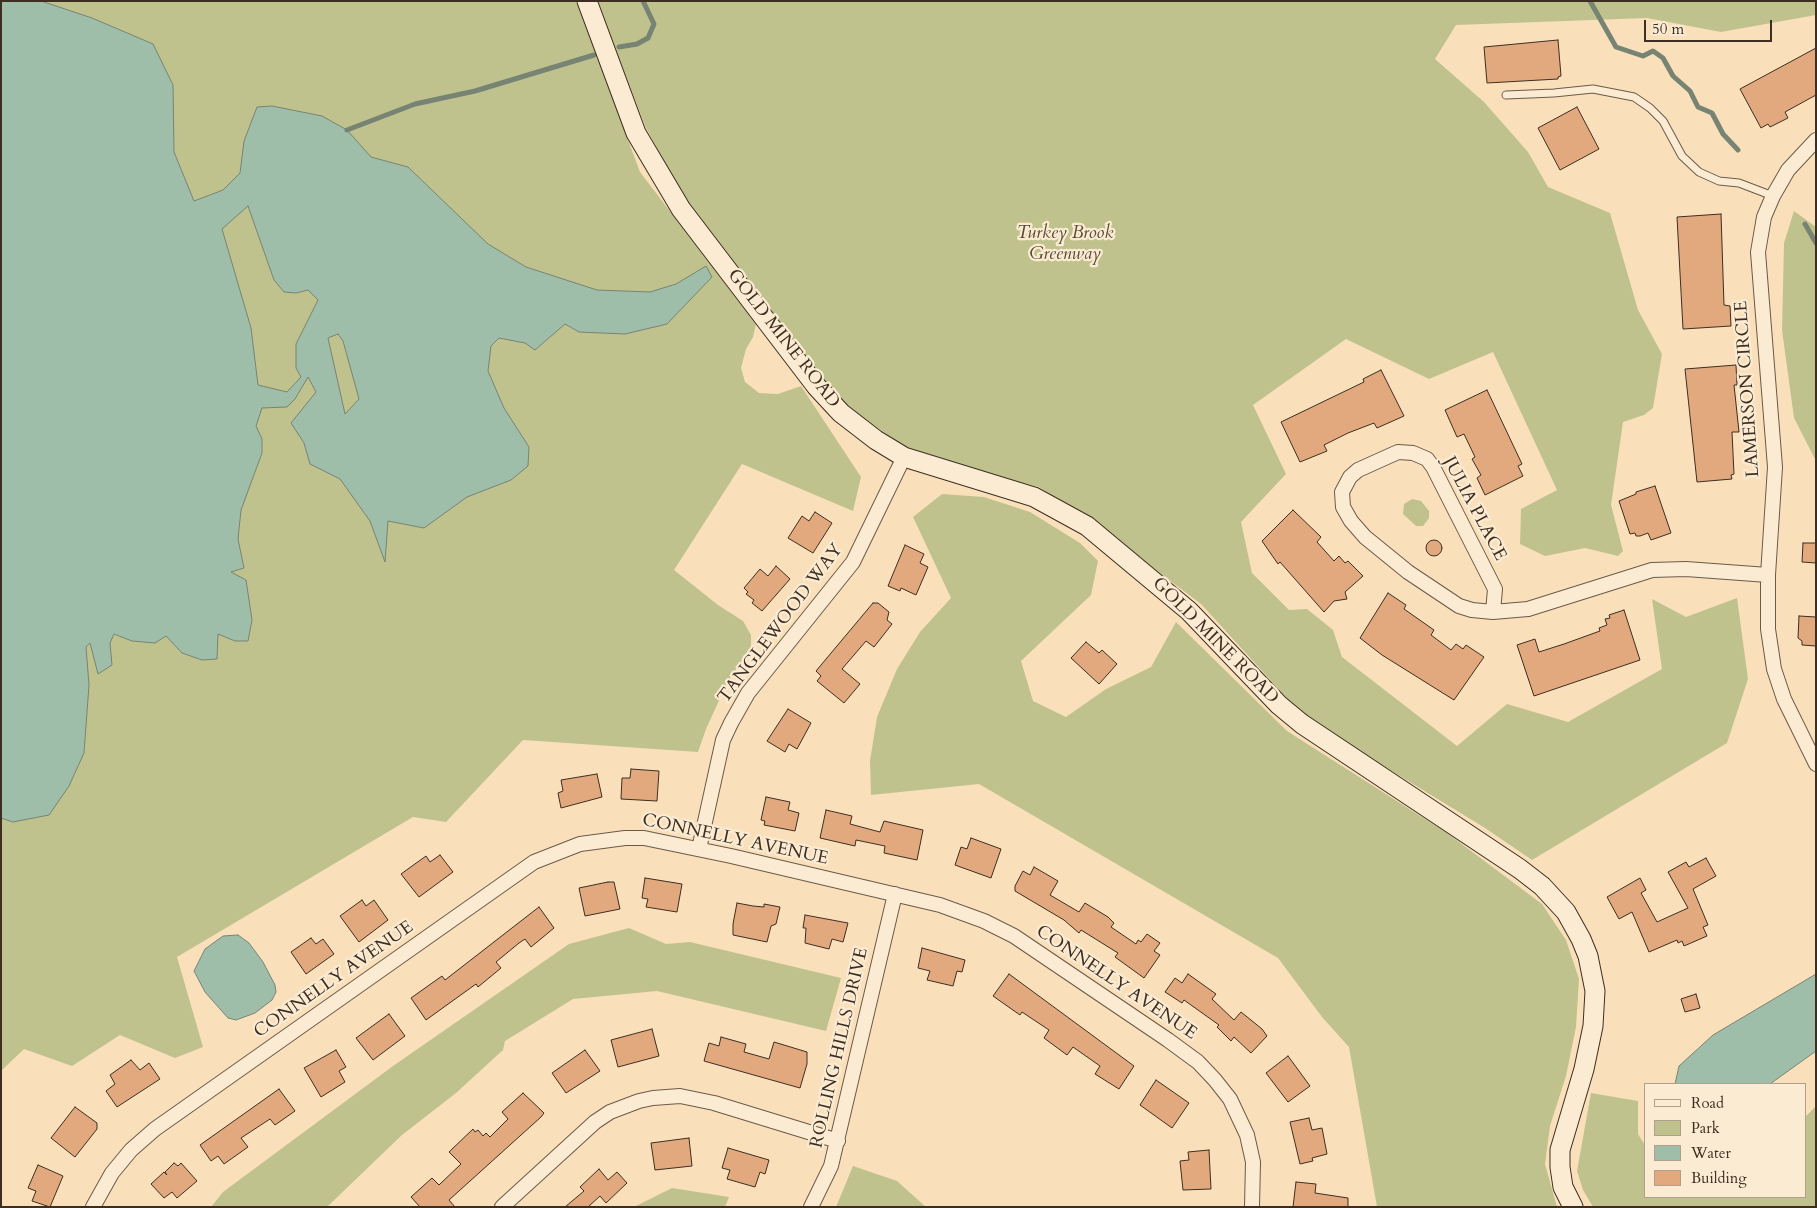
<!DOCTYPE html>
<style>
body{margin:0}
#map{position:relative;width:1817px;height:1208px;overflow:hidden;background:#f9e0bb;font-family:Cardo,serif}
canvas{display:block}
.frame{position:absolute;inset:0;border:2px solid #3d2e21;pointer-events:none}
.legend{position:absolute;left:1644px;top:1083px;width:162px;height:115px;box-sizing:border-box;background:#fbebd3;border:1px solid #af9f8c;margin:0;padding:6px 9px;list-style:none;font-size:15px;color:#3d2e21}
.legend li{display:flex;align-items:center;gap:10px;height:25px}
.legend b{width:25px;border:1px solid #af9f8c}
.scale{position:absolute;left:1644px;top:20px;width:128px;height:22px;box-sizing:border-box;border:2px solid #3d2e21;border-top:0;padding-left:6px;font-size:15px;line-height:18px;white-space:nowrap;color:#3d2e21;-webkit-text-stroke:4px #fbebd3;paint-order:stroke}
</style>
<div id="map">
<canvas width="1817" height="1208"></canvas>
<div class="frame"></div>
<ul class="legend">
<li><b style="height:6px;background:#fbebd3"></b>Road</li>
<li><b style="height:14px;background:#c0c28e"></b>Park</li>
<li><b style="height:14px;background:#9fbeaa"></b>Water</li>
<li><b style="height:14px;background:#e2a97f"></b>Building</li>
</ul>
<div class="scale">50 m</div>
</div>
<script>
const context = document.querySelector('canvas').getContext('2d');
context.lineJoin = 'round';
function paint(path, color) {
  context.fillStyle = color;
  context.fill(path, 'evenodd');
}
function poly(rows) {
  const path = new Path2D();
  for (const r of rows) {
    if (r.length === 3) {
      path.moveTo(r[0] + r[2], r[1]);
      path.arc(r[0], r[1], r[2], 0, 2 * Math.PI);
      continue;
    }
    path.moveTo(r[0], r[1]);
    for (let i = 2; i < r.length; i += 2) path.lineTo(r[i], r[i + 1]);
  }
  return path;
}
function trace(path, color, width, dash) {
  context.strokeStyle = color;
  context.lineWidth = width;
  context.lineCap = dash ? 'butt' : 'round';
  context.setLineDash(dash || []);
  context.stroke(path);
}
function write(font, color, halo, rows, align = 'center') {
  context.font = font + ' Cardo,serif';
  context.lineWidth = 4.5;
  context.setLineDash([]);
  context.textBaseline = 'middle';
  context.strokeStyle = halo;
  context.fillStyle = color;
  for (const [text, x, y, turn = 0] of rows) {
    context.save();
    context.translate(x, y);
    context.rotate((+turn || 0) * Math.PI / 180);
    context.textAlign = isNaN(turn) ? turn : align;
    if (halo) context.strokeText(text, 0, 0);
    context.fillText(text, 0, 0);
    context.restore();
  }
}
paint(poly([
 [1,1,576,1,640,172,756,324,753,337,746,349,741,368,745,382,759,393,778,394,801,386,861,477,853,511,742,464,674,570,718,605,743,621,751,635,751,649,728,681,706,729,698,752,523,740,446,822,413,817,177,957,203,1047,175,1058,120,1035,72,1066,24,1049,1,1071],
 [597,1,1816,1,1816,15,1721,32,1647,18,1456,25,1435,59,1484,102,1528,152,1548,187,1610,213,1638,310,1662,354,1653,408,1644,415,1623,422,1611,505,1623,551,1618,556,1585,548,1545,556,1520,544,1521,509,1557,490,1493,352,1429,379,1346,339,1253,405,1286,474,1241,522,1252,573,1289,610,1307,609,1333,630,1342,657,1457,746,1507,704,1568,722,1662,669,1652,599,1686,617,1737,598,1748,679,1727,743,1532,860,1485,828,1305,718,1201,604,1100,528,1039,487,938,462,909,450,851,409,824,383,690,208,646,128],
 [1794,211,1816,227,1816,461,1794,418,1782,330,1784,243],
 [942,494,984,497,1030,512,1080,543,1098,561,1091,595,1021,661,1033,701,1066,717,1106,689,1151,667,1176,622,1287,731,1447,833,1542,904,1566,940,1579,979,1576,1027,1566,1076,1550,1126,1545,1164,1557,1207,1377,1207,1349,1047,1322,1017,1278,958,979,784,871,795,870,761,877,717,897,669,920,632,951,598,913,517],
 [1412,499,1421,501,1429,511,1429,518,1423,526,1416,526,1403,514,1404,504],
 [629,928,666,944,690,942,841,978,826,1031,657,991,573,999,505,1041,503,1050,456,1093,402,1135,327,1207,211,1207,223,1192,393,1066,569,944],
 [1591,1093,1638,1101,1638,1134,1646,1147,1646,1197,1806,1197,1806,1116,1816,1106,1816,1207,1593,1207,1583,1190,1577,1171],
 [853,1166,897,1181,926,1207,836,1207],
 [672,1188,729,1197,725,1207,634,1207]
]), '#c0c28e');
const water = poly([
 [1,1,41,1,92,18,153,44,173,85,174,152,194,201,223,190,240,173,244,141,257,107,272,106,322,116,347,130,371,157,408,167,488,244,526,267,597,290,650,292,676,284,706,266,712,277,667,324,625,334,579,332,565,324,535,350,525,343,499,338,491,346,488,371,504,408,529,447,528,466,511,480,467,497,424,528,388,521,385,562,370,521,340,479,310,464,304,443,291,423,316,392,308,377,295,399,287,407,262,408,256,426,262,439,262,453,241,510,238,539,244,568,231,572,246,580,252,620,248,641,235,641,218,634,217,659,202,660,182,653,166,636,155,643,132,641,114,634,110,643,112,665,98,674,90,643,86,647,89,685,84,753,69,786,49,815,13,822,1,818,1,1],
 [248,206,274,280,284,292,296,293,308,290,318,300,296,344,296,368,301,377,287,392,258,385,251,328,222,229,248,206],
 [338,334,343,341,359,399,345,414,328,338,338,334],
 [238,935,249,943,263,962,275,985,276,992,272,1000,255,1013,236,1020,228,1018,205,992,194,971,205,949,223,936,238,935],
 [1816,974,1816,1051,1770,1084,1675,1084,1679,1066,1713,1035,1816,974]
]);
paint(water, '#9fbeaa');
trace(water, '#788473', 1);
trace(poly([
 [1590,1,1616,47,1643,56,1653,51,1663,58,1673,76,1690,91,1698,107,1712,113,1723,134,1738,150],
 [619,47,637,44,648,38,654,24,643,1],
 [347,130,415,104,475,91,594,55],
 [1805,224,1816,243]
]), '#788473', 5);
const building = poly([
 [1558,40,1561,76,1558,77,1558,79,1487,83,1484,47,1558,40],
 [1816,48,1816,95,1785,112,1788,118,1770,127,1768,124,1761,128,1740,89,1816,48],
 [1577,107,1599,149,1560,170,1538,128,1577,107],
 [1721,214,1724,305,1730,306,1731,326,1683,329,1677,217,1721,214],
 [1736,365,1737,385,1734,385,1739,432,1732,432,1734,474,1731,475,1732,479,1697,482,1685,369,1736,365],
 [1381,370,1404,416,1377,428,1374,423,1348,433,1324,445,1327,451,1300,462,1281,422,1364,382,1363,379,1381,370],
 [1487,390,1522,464,1518,466,1523,476,1485,495,1477,478,1481,475,1472,459,1475,457,1464,434,1457,437,1445,410,1487,390],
 [1655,486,1671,533,1651,540,1648,533,1640,536,1636,536,1635,533,1630,534,1619,501,1636,494,1636,492,1655,486],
 [1293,510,1321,537,1317,542,1334,561,1339,556,1345,563,1348,561,1363,576,1345,592,1347,599,1334,601,1324,612,1280,562,1278,564,1262,541,1293,510],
 [815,512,832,523,813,553,788,538,802,516,809,521,815,512],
 [1434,548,8],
 [1803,543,1816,543,1816,563,1802,562,1803,543],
 [905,545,924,554,920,563,928,567,916,595,901,588,900,591,888,586,905,545],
 [776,566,790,579,762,611,752,603,754,600,746,594,748,592,744,588,760,569,768,576,776,566],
 [1388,593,1406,605,1404,609,1434,630,1431,635,1451,650,1456,644,1463,649,1466,645,1484,657,1454,700,1382,655,1360,638,1388,593],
 [873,603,878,603,889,612,887,620,892,624,874,647,866,641,842,669,860,684,844,703,817,681,821,676,816,671,873,603],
 [1624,610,1640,660,1534,696,1517,645,1535,639,1539,652,1564,644,1600,631,1599,628,1607,625,1605,619,1610,618,1609,615,1624,610],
 [1799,616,1816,617,1816,646,1802,645,1802,641,1798,638,1799,616],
 [1086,642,1099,653,1102,650,1117,664,1099,684,1071,658,1086,642],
 [788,709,811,723,797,749,789,744,785,752,767,741,788,709],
 [631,769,659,771,657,801,621,799,622,778,630,778,631,769],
 [597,774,602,797,561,808,558,793,563,791,561,780,597,774],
 [766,797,790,802,788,810,799,813,795,831,764,825,765,821,761,820,766,797],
 [826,810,852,816,850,824,880,832,884,821,923,830,917,860,884,853,885,846,856,840,855,846,820,838,826,810],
 [971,838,1001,849,991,878,955,865,961,847,967,849,971,838],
 [440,855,453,872,419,897,401,874,426,856,430,862,440,855],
 [1706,858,1716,876,1693,889,1708,925,1703,927,1707,936,1684,946,1682,941,1678,943,1677,940,1649,952,1632,912,1619,919,1607,897,1640,878,1646,890,1641,893,1657,922,1688,908,1668,872,1686,862,1689,867,1706,858],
 [1034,867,1058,881,1050,895,1079,912,1085,903,1108,917,1114,923,1111,927,1136,944,1138,940,1141,942,1147,934,1160,943,1154,951,1160,955,1144,978,1115,957,1118,953,1081,930,1079,933,1064,920,1015,891,1015,886,1023,871,1030,875,1034,867],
 [645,878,682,884,677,912,646,907,648,899,642,898,645,878],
 [608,882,614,882,620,909,585,916,579,888,608,882],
 [362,900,366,906,374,900,388,920,359,942,340,916,362,900],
 [737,903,753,906,764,907,764,904,780,907,776,924,771,926,767,942,733,935,733,924,737,903],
 [539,907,554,928,531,947,525,939,519,943,496,962,501,968,478,987,476,984,426,1020,411,998,442,976,445,980,539,907],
 [805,915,848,923,843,942,832,939,829,949,805,943,806,928,803,928,805,915],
 [311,938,316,944,323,939,334,954,306,974,291,952,311,938],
 [922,948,965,960,962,972,957,971,953,986,927,980,930,971,918,968,922,948],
 [1009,974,1134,1066,1119,1089,1095,1074,1100,1066,1073,1047,1067,1055,1044,1038,1049,1030,1022,1012,1020,1015,993,996,1009,974],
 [1188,974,1216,994,1212,999,1234,1020,1241,1012,1262,1029,1267,1036,1251,1053,1234,1037,1231,1041,1217,1027,1219,1025,1184,1000,1182,1003,1165,992,1175,978,1182,983,1188,974],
 [1696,994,1700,1008,1685,1012,1681,999,1696,994],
 [389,1014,405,1036,373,1060,356,1038,389,1014],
 [652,1029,659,1056,618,1067,611,1040,652,1029],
 [721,1037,746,1044,744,1052,769,1059,774,1042,807,1052,807,1064,800,1088,704,1061,709,1043,719,1046,721,1037],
 [336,1050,346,1067,339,1071,345,1082,321,1097,304,1068,336,1050],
 [585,1050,600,1071,566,1093,552,1073,585,1050],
 [1288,1056,1310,1086,1288,1102,1266,1073,1288,1056],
 [131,1060,140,1070,149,1063,160,1079,117,1107,106,1091,115,1084,110,1075,131,1060],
 [1156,1080,1189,1103,1172,1128,1140,1105,1156,1080],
 [279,1089,295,1111,275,1125,270,1119,241,1138,248,1147,224,1164,218,1156,211,1161,200,1145,279,1089],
 [523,1093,544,1113,541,1117,449,1200,455,1207,420,1207,411,1197,432,1178,439,1185,461,1164,449,1152,473,1129,475,1132,478,1130,483,1136,486,1133,490,1137,508,1119,502,1112,523,1093],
 [75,1107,97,1123,97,1129,75,1157,51,1138,75,1107],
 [1309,1118,1312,1130,1322,1128,1327,1154,1312,1158,1313,1161,1300,1164,1290,1122,1309,1118],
 [689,1138,692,1166,655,1170,651,1143,689,1138],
 [728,1148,769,1160,765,1174,760,1172,755,1187,727,1179,730,1170,722,1168,728,1148],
 [1209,1150,1211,1189,1183,1190,1180,1161,1189,1160,1188,1152,1209,1150],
 [174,1163,178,1166,181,1163,197,1181,177,1198,172,1192,164,1198,151,1184,164,1172,167,1175,165,1172,174,1163],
 [38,1165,63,1176,50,1207,32,1201,36,1191,28,1188,38,1165],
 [599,1169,608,1180,617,1172,627,1183,606,1203,600,1196,588,1207,565,1207,584,1191,580,1187,599,1169],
 [1296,1182,1316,1184,1315,1193,1348,1198,1348,1207,1293,1207,1296,1182]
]);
paint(building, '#e2a97f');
trace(building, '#3d2e21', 1);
const lane = poly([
 [1506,95,1554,93,1593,89,1634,97,1650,108,1663,121,1682,156,1699,172,1719,181,1739,183,1773,196]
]);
const street = poly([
 [1816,140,1788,170,1773,196,1764,217,1758,252,1775,467,1768,575,1768,629,1774,669,1784,699,1816,764],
 [1493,612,1472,610,1459,606,1408,572,1365,537,1351,521,1343,507,1342,492,1350,477,1358,470,1398,452,1413,453,1427,459,1433,467,1495,589,1493,612,1528,609,1652,570,1686,569,1768,575],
 [699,849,723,740,731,723,748,693,853,562,904,457],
 [93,1207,112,1173,131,1150,155,1129,534,862,580,844,625,838,644,838,731,856,940,905,984,921,1014,936,1168,1040,1198,1062,1215,1080,1230,1099,1247,1135,1253,1162,1252,1207],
 [502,1207,595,1122,610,1112,639,1101,653,1098,680,1096,714,1103,838,1141],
 [811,1207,831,1166,895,894]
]);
const secondary = poly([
 [587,1,636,133,681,209,816,386,841,413,876,440,904,457,1034,497,1087,526,1189,611,1279,705,1302,724,1520,869,1542,886,1566,912,1581,939,1588,956,1595,991,1593,1026,1584,1069,1560,1150,1560,1167,1563,1187,1573,1207]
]);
trace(lane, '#6c5a48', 9);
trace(street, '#6c5a48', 16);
trace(secondary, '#3d2e21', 21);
trace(lane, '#fbebd3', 7);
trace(street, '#fbebd3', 14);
trace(secondary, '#fbebd3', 19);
write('italic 18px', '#574c37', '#fbebd3', [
 ["Turkey Brook",1065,234],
 ["Greenway",1065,255]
]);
write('18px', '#3d2e21', '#fbebd3', [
 ["GOLD MINE ROAD",783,339,52],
 ["LAMERSON CIRCLE",1748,389,-94],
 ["JULIA PLACE",1474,509,62],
 ["TANGLEWOOD WAY",781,624,-53],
 ["GOLD MINE ROAD",1215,641,45],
 ["CONNELLY AVENUE",735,840,12],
 ["CONNELLY AVENUE",334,980,-35],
 ["CONNELLY AVENUE",1116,983,34],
 ["ROLLING HILLS DRIVE",840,1048,-77]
]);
</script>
